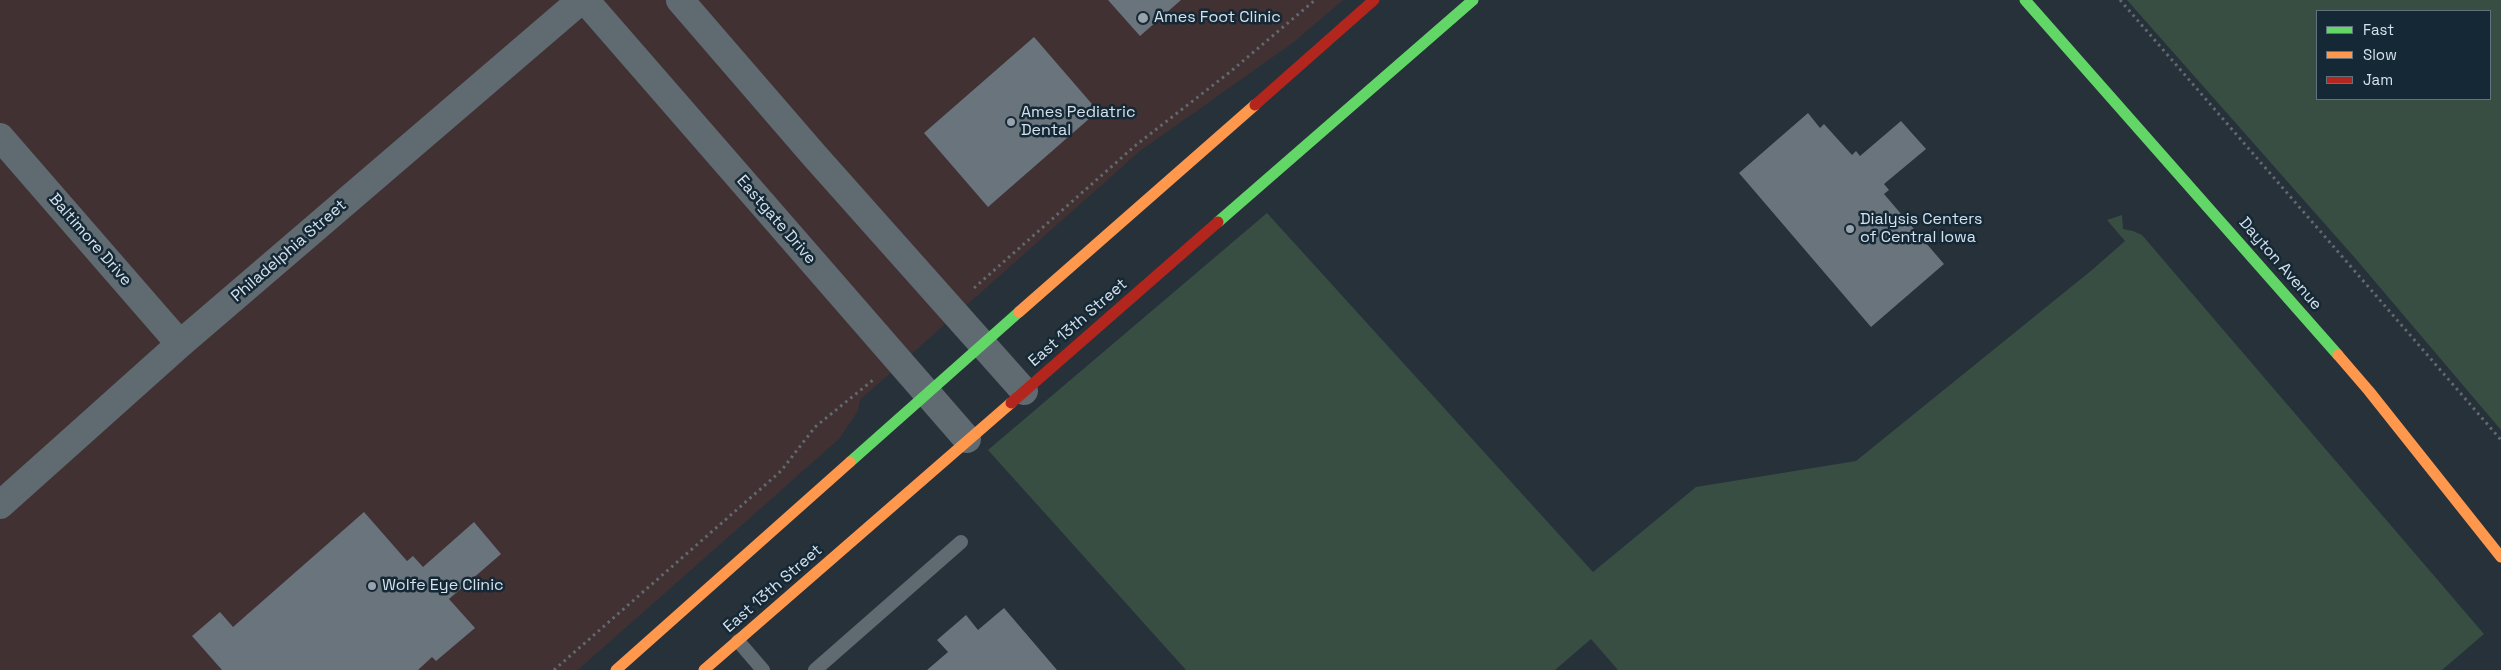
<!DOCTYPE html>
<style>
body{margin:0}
#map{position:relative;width:2501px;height:670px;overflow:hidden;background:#273139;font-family:"Space Grotesk",sans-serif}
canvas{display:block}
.legend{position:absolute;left:2316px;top:10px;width:175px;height:90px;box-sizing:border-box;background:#152836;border:1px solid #62727e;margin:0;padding:6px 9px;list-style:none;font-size:15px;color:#d5e1eb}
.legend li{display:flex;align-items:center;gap:10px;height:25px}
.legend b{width:25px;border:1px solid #62727e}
</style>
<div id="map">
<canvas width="2501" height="670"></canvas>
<ul class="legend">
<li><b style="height:6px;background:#63d668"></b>Fast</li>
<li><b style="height:6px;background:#ff974d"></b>Slow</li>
<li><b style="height:6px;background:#b3261e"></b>Jam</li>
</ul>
</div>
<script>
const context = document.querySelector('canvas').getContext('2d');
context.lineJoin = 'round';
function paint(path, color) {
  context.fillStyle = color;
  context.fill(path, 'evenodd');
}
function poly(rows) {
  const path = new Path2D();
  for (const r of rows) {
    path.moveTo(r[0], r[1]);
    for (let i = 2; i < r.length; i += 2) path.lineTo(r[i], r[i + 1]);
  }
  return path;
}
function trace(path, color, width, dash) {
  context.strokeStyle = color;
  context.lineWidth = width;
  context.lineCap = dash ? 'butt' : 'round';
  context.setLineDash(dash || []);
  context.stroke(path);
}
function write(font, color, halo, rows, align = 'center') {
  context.font = font + ' "Space Grotesk",sans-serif';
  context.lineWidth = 5;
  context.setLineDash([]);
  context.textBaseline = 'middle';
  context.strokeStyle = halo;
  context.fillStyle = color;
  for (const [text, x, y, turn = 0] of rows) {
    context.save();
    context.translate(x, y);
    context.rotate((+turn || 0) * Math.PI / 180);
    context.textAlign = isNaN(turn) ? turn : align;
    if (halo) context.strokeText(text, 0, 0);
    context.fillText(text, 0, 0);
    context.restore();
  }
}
paint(poly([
 [0,0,1343,0,1294,42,1140,151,860,400,858,411,839,439,578,670,0,670]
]), '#413132');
paint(poly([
 [2127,0,2501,0,2501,430,2355,258],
 [2317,11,2490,11,2490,99,2317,99],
 [1267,213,1593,572,1696,487,1856,461,2092,270,2125,241,2107,220,2122,215,2123,229,2133,231,2142,235,2484,634,2442,670,1618,670,1591,639,1555,670,1186,670,988,450]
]), '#384e43');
paint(poly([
 [1108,0,1181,0,1140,36],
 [1034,37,1098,111,988,207,924,133],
 [1808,113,1820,128,1824,124,1852,155,1856,151,1860,156,1901,121,1926,149,1884,184,1889,190,1884,194,1944,264,1871,327,1739,173],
 [364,512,407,561,413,556,423,567,474,522,501,554,449,599,475,628,436,661,432,657,418,670,222,670,192,636,220,612,233,627],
 [1004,608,1057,670,927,670,948,652,937,640,966,615,978,630]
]), '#6a747c');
trace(poly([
 [2120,0,2501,440],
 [974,288,1136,145,1230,72,1315,0],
 [554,670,781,471,815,427,873,380]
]), '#616a70', 3, [2.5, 4]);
trace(poly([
 [738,641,763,670],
 [815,670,961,542]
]), '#606a71', 14);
trace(poly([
 [585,0,967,439],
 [680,0,813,154,1024,391],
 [0,137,180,344],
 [0,505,180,344,581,0]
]), '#606a71', 28);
trace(poly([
 [2025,0,2338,355],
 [1218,222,1473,0],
 [850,462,1019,312]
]), '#63d668', 11);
trace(poly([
 [1019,312,1255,105],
 [2338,355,2369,391,2501,557],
 [616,670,850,462],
 [704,670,1011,403]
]), '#ff974d', 11);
trace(poly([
 [1255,105,1374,0],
 [1011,403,1218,222]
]), '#b3261e', 11);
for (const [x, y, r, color] of [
 [1143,18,6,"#98a3ad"],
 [1011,122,5,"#98a3ad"],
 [1850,229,5,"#98a3ad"],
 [372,586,5,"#98a3ad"]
]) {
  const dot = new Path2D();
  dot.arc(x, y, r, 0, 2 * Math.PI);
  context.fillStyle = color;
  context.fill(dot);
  trace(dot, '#152836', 2);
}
write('16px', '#d5e1eb', '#152836', [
 ["Ames Foot Clinic",1154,18],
 ["Ames Pediatric",1021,113],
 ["Dental",1021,131],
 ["Dialysis Centers",1860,220],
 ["of Central Iowa",1860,238],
 ["Wolfe Eye Clinic",382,586]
], 'left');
write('16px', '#d5e1eb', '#152836', [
 ["Eastgate Drive",776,220,49],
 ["Baltimore Drive",90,240,49],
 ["Philadelphia Street",289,251,-41],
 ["Dayton Avenue",2280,264,49],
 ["East 13th Street",1078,323,-41],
 ["East 13th Street",773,589,-41]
]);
</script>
